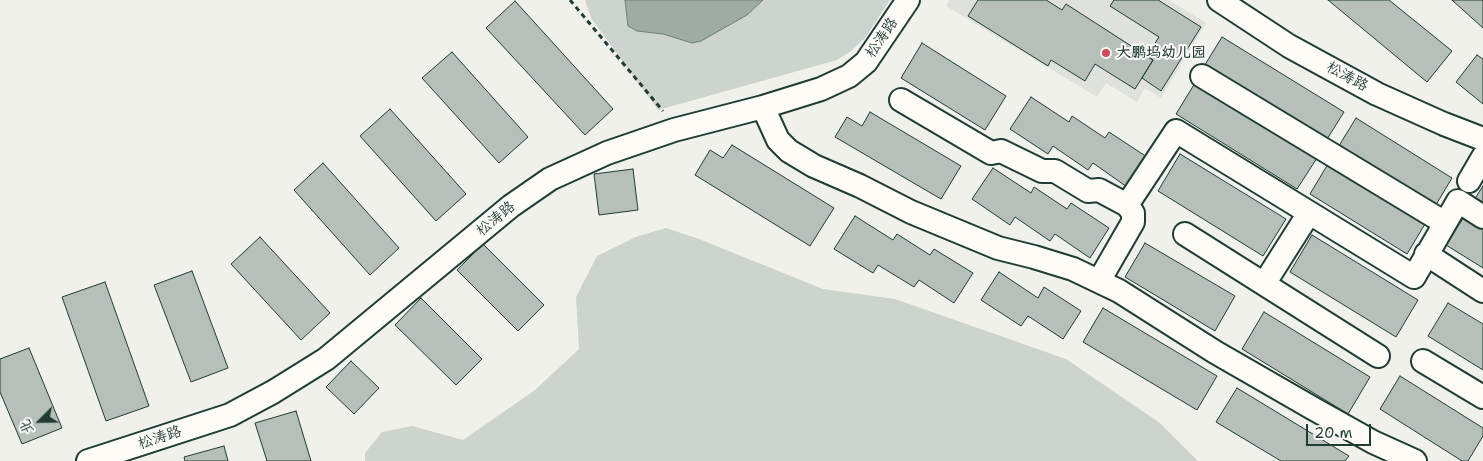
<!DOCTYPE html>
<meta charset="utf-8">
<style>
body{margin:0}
#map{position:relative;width:1483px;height:461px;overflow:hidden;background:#f0f1eb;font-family:"Shantell Sans","LXGW WenKai TC",sans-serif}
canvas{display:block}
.north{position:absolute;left:15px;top:396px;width:50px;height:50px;-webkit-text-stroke:4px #fdfcf7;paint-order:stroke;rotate:247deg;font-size:14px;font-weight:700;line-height:20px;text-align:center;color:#1f3d34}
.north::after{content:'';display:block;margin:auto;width:18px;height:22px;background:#1f3d34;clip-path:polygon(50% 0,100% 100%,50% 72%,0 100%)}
.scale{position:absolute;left:1306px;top:424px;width:65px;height:22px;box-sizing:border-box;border:2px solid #1f3d34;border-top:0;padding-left:6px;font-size:15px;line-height:18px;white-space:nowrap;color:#1f3d34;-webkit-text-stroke:4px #fdfcf7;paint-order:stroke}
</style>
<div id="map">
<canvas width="1483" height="461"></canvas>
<div class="north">北</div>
<div class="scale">20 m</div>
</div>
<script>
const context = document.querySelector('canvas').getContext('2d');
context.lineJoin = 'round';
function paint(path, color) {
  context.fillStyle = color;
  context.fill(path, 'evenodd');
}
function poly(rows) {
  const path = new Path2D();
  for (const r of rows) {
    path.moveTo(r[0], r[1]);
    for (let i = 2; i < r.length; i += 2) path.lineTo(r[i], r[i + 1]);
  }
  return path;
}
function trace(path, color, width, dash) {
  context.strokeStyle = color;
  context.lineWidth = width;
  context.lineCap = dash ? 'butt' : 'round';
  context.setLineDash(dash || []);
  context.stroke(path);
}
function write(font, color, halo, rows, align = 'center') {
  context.font = font + ' "Shantell Sans","LXGW WenKai TC",sans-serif';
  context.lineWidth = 4;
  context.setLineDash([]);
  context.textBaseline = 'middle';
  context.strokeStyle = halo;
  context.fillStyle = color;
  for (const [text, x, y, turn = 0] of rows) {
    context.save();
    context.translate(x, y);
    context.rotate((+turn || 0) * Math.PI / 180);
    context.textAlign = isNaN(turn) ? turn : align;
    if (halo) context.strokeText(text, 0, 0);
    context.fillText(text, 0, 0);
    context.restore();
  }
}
paint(poly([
 [949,0,1169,0,1206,23,1161,98,1145,88,1137,102,1106,83,1097,97,946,6]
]), '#dfe2dc');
paint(poly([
 [585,0,890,0,865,38,851,51,837,60,658,110,591,18],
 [666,228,699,239,823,289,895,299,1066,359,1160,423,1198,461,365,461,365,453,382,432,412,426,463,440,535,390,579,349,576,297,597,256,636,237]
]), '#cdd3cd');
const water = poly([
 [625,0,763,0,747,15,701,41,692,43,663,34,637,31,628,26,625,0]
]);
paint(water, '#9faca4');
trace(water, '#6c8077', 1);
const building = poly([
 [978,0,1046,0,1062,10,1066,4,1153,60,1135,89,1095,64,1085,81,1051,60,1048,66,968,16,978,0],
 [1114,0,1158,0,1201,27,1161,91,1142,78,1153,60,1147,56,1159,37,1110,6,1114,0],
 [1328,0,1389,0,1452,51,1427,82,1328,0],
 [1452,0,1483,0,1483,28,1452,0],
 [515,1,613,109,585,135,486,28,515,1],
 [1222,37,1344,112,1324,144,1203,68,1222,37],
 [922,43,1006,96,985,130,901,78,922,43],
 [452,52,528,137,499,163,422,78,452,52],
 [1477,55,1483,59,1483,104,1456,82,1477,55],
 [1195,83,1317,158,1297,189,1176,114,1195,83],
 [1031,97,1069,122,1072,116,1105,138,1109,132,1147,157,1127,187,1093,163,1088,170,1053,146,1048,154,1010,129,1031,97],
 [390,109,466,194,436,221,360,136,390,109],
 [870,112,961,166,941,199,835,137,847,117,862,126,870,112],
 [1356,118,1452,178,1434,208,1337,149,1356,118],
 [732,145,834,208,810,246,695,175,710,150,723,158,732,145],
 [1180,154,1286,219,1263,256,1158,191,1180,154],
 [323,163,399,248,370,275,294,190,323,163],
 [1328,164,1425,224,1407,254,1310,194,1328,164],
 [993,168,1031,193,1034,187,1067,209,1071,203,1109,228,1090,258,1055,234,1050,241,1015,217,1010,225,972,199,993,168],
 [633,169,638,210,599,215,594,174,633,169],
 [1483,186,1483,210,1472,203,1483,186],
 [1465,215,1483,227,1483,268,1446,245,1465,215],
 [855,216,893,240,897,234,930,255,934,249,973,273,954,303,919,280,914,287,878,265,873,273,834,249,855,216],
 [1312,235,1418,300,1396,337,1290,272,1312,235],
 [260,237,330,313,301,340,231,264,260,237],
 [1145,243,1235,296,1215,331,1125,277,1145,243],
 [483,244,544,305,518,331,457,270,483,244],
 [192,271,228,368,191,382,154,285,192,271],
 [999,272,1038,298,1044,287,1081,311,1063,339,1028,316,1021,326,981,300,999,272],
 [105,282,149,406,106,421,62,297,105,282],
 [421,298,482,359,456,385,395,325,421,298],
 [1448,303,1483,324,1483,370,1428,336,1448,303],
 [1103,308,1217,376,1197,410,1083,342,1103,308],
 [1264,312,1370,377,1348,414,1242,349,1264,312],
 [29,348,62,428,22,444,0,392,0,359,29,348],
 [351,361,379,388,354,414,326,387,351,361],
 [1400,376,1483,428,1483,436,1468,461,1462,461,1380,409,1400,376],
 [1237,388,1349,456,1345,461,1281,461,1216,422,1237,388],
 [296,411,311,461,267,461,255,423,296,411],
 [224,446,228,461,185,461,184,457,224,446]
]);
paint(building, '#b6bfb8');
trace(building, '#1f3d34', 1);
const minor = poly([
 [1219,0,1289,46,1377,94,1444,124,1483,139],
 [1202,76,1445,223],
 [901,100,991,153,1001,151,1042,171,1055,171,1088,191,1099,190,1127,205,1133,213,1133,222,1099,281],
 [763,107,778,140,789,151,814,166,860,186,911,212,998,248,1034,257,1073,269,1119,291,1215,352,1314,409,1373,442,1415,461],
 [1469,181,1483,157],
 [1127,205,1176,131,1414,277,1458,201,1483,217],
 [1185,234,1378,356],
 [1426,254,1483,291],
 [1264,284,1309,213],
 [1423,361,1483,397],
 [88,461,230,415,273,392,326,359,511,206,550,179,607,153,674,130,763,107,821,89,849,76,866,62,908,0]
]);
trace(minor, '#1f3d34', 26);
trace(poly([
 [570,0,663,111]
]), '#1f3d34', 3, [5, 4]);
trace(minor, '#fdfcf7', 22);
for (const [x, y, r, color] of [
 [1106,53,5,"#d1495b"]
]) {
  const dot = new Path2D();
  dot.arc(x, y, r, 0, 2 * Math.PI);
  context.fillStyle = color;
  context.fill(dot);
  trace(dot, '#fdfcf7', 2);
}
write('15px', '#1f3d34', '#fdfcf7', [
 ["松涛路",882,38,-56],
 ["松涛路",1347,77,29],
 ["松涛路",496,219,-39],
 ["松涛路",160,438,-18]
]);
write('bold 15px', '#1f3d34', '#fdfcf7', [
 ["大鹏坞幼儿园",1116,53]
], 'left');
</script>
